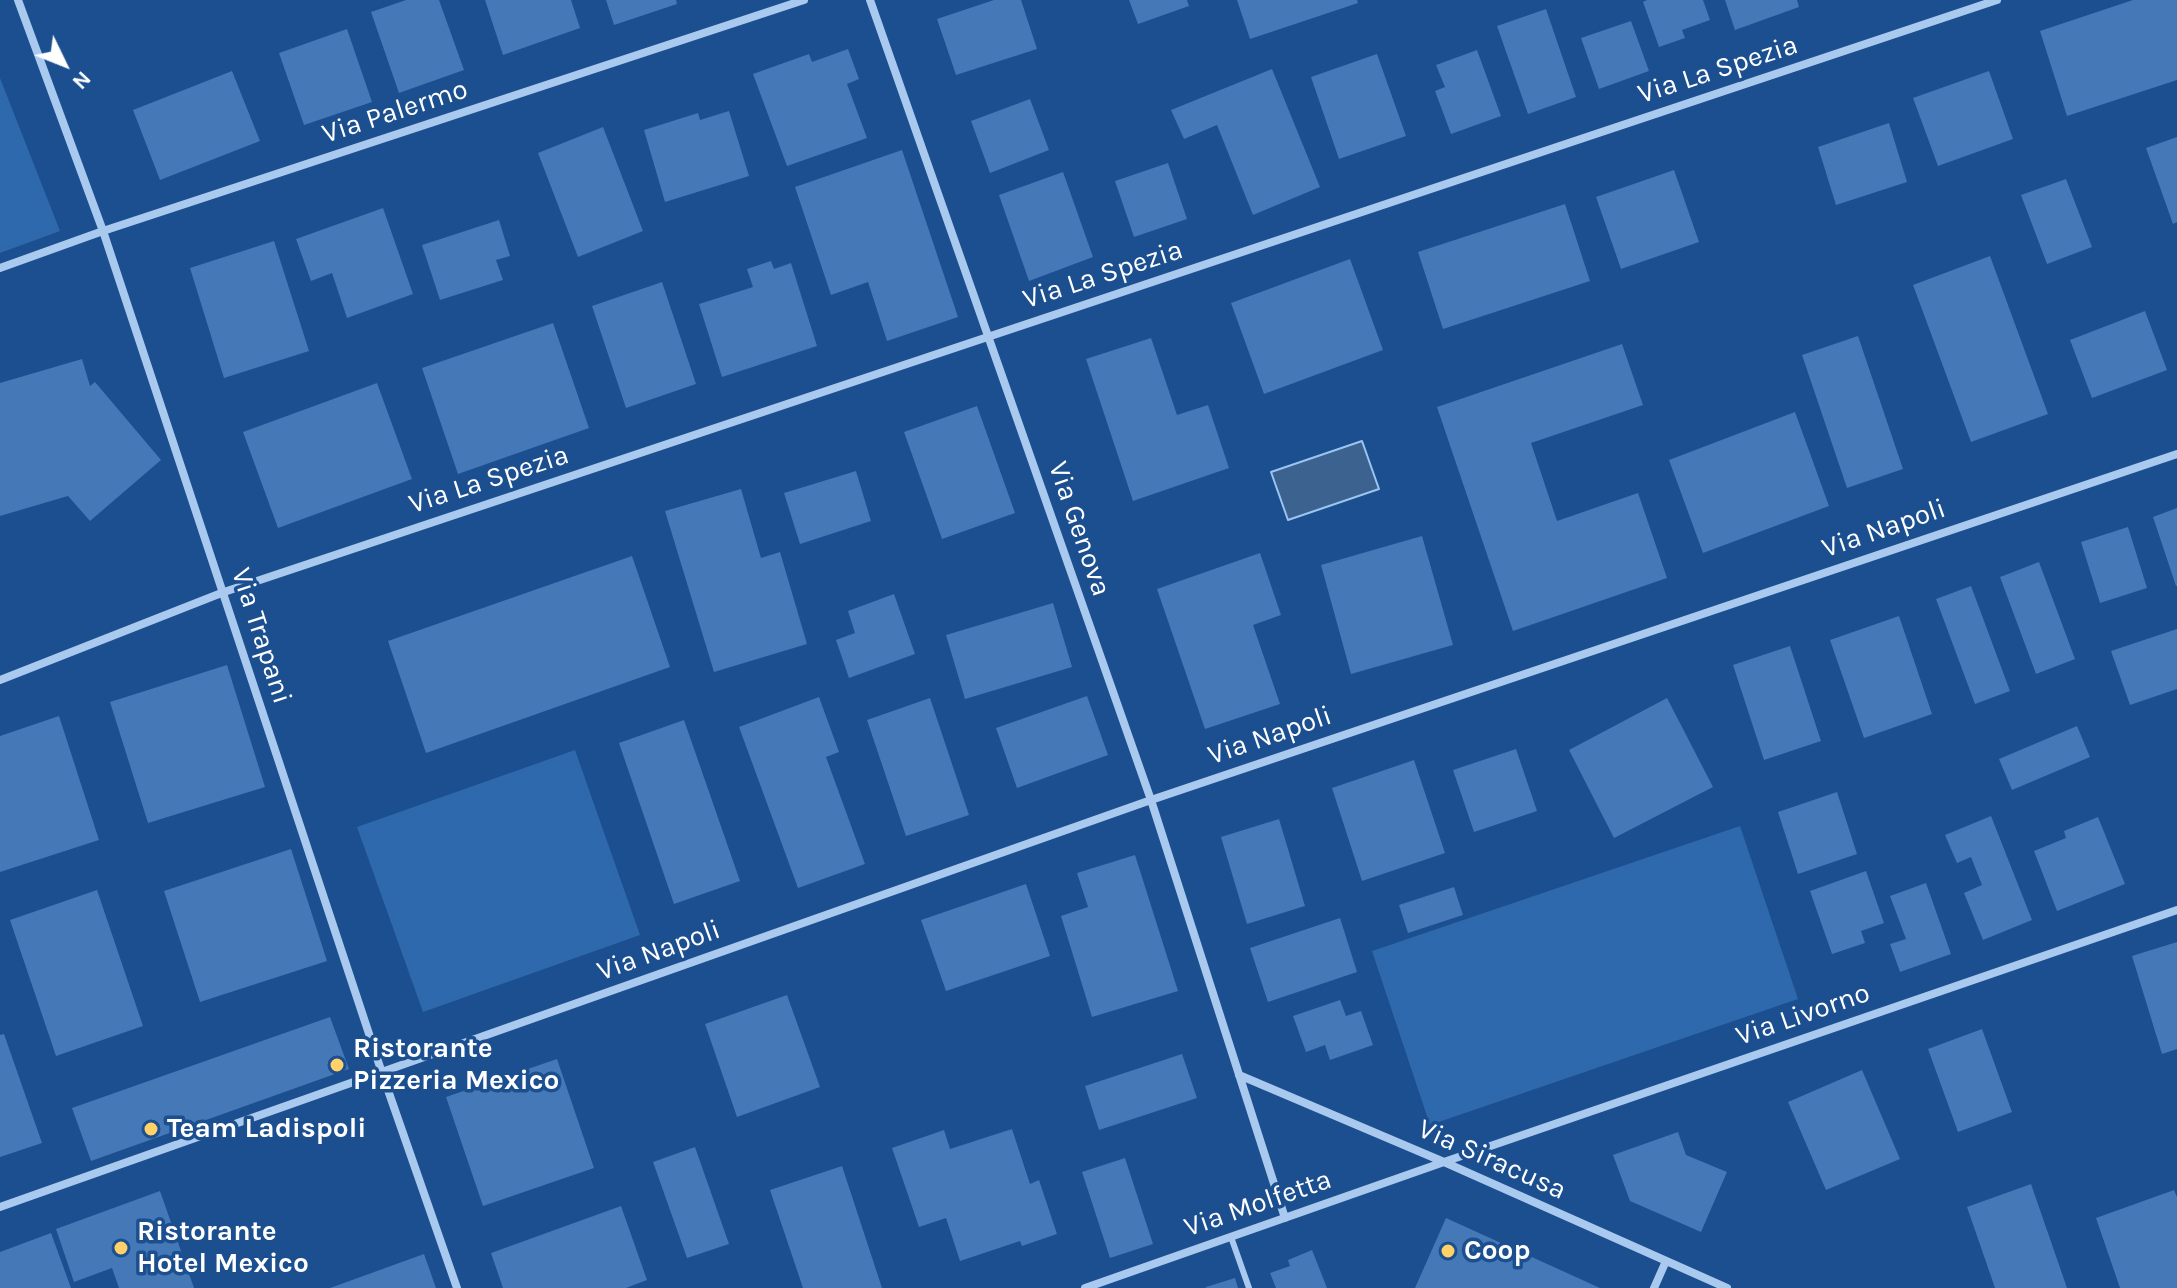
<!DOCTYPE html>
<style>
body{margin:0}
#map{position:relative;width:2177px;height:1288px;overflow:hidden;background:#1b4f8f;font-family:Karla,sans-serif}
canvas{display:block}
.north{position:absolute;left:24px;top:24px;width:80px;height:80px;-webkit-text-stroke:6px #1b4f8f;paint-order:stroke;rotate:133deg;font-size:22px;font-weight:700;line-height:32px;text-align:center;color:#fff}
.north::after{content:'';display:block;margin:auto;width:28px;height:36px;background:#fff;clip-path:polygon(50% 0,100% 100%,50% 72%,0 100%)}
</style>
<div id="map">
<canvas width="2177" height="1288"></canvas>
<div class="north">N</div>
</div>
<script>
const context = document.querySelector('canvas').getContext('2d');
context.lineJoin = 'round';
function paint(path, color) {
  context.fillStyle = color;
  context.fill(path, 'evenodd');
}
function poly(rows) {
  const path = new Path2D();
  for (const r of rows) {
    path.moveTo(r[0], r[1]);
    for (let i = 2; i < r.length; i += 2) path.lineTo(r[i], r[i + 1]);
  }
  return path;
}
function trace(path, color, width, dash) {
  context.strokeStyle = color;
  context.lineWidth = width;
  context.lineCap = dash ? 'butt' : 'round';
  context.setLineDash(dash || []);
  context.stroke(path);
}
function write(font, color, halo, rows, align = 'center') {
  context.font = font + ' Karla,sans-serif';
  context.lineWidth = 7;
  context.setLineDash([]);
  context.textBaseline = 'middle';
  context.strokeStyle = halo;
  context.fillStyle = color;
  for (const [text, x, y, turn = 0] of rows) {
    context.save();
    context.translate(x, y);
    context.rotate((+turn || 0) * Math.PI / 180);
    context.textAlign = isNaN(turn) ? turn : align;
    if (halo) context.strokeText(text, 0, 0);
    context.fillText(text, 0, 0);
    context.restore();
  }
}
paint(poly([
 [0,78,60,231,0,253],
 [575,750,640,935,423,1012,357,827],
 [1740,826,1798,999,1430,1125,1372,951]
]), '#2e69ad');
const water = poly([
 [1362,441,1379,489,1288,520,1271,472,1362,441]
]);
paint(water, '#3c6290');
trace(water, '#9cc4f0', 2);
paint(poly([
 [406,0,439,0,464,70,399,93,371,12],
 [485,0,571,0,580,28,503,55],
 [606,0,676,0,677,4,614,25],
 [994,0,1021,0,1037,49,956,75,937,19],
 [1129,0,1187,0,1189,6,1138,24],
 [1237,0,1357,0,1358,3,1250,39],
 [1647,0,1703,0,1710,20,1682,30,1685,38,1659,47,1643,2],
 [1725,0,1797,0,1799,7,1735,30],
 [2133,0,2177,0,2177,80,2067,116,2040,31],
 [1546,9,1576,97,1528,114,1497,26],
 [1631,21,1649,71,1599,89,1581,38],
 [347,29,372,102,304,125,279,53],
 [848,49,859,79,847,84,867,138,787,166,753,74,809,54,812,62],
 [1477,50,1501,116,1451,134,1435,91,1445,87,1436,65],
 [1377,54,1406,136,1339,159,1311,77],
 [1272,69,1320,187,1253,215,1217,125,1184,139,1171,110],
 [232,71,260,141,160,180,133,110],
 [1989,71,2013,139,1938,166,1913,98],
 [1030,99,1049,150,990,173,971,121],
 [729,111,749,176,665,202,644,130,698,113,700,120],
 [1889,123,1907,182,1836,205,1818,147],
 [603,127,643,231,578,257,538,153],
 [2177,137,2177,222,2173,224,2146,148],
 [902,150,958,317,887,341,868,282,831,295,795,187],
 [1168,163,1187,219,1134,237,1115,181],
 [1674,170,1699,242,1621,269,1596,197],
 [1063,172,1093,257,1029,281,999,195],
 [2066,179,2092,247,2047,264,2021,195],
 [1565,204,1590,281,1443,329,1418,252],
 [383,208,413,294,347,318,332,273,311,281,296,239],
 [499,220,510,256,496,260,503,280,440,300,422,245],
 [274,241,309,351,224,378,190,268],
 [1990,256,2048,414,1971,442,1913,285],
 [1350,259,1383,350,1264,394,1231,303],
 [771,261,774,269,791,263,817,346,722,377,699,304,753,287,747,269],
 [662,282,696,384,626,408,592,306],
 [2145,311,2167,370,2092,398,2070,340],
 [553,323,589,428,458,474,422,368],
 [1858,336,1903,469,1847,488,1802,355],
 [1151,338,1177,415,1208,405,1229,468,1133,501,1086,359],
 [1622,344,1643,405,1531,443,1557,521,1638,493,1667,578,1513,631,1437,407],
 [82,359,90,386,95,382,161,460,90,521,68,496,0,516,0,383],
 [377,383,412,479,278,528,243,432],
 [977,406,1015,513,942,539,904,432],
 [1795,412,1829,506,1703,553,1669,460],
 [856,471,871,521,800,544,784,493],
 [741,489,761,558,780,552,807,644,714,672,665,511],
 [2177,508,2177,586,2176,586,2153,517],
 [2128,527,2147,588,2100,603,2081,542],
 [1422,536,1453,645,1351,674,1321,565],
 [1260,553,1281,615,1253,625,1280,704,1205,729,1157,589],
 [632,556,670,667,426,753,388,641],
 [2039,562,2075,659,2036,674,2000,577],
 [1971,586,2010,691,1975,704,1936,599],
 [894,594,915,654,849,678,836,640,855,633,848,611],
 [1053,603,1072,667,965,699,946,635],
 [1899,616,1932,714,1864,738,1830,640],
 [2177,629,2177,689,2130,705,2111,651],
 [1790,646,1821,741,1764,760,1733,665],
 [227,665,265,787,148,823,110,702],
 [1087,696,1108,755,1017,788,996,728],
 [819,697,839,752,826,757,865,864,798,888,739,727],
 [930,698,969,815,906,836,867,720],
 [1667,698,1713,787,1614,838,1569,750],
 [59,716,99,840,0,872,0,736],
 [684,720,740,881,674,904,619,743],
 [2077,726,2090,757,2012,790,1999,759],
 [1516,749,1537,811,1474,832,1453,770],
 [1414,760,1445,853,1362,881,1332,788],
 [1837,792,1857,854,1798,874,1778,812],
 [1991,816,2032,920,1983,940,1964,893,1982,885,1971,857,1957,863,1945,835],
 [2098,817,2125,884,2057,911,2034,851,2066,838,2064,831],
 [1279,819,1305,906,1247,924,1221,837],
 [291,849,327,961,200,1002,164,891],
 [1135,855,1178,991,1092,1017,1061,916,1088,907,1077,873],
 [1866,871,1884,923,1861,931,1865,943,1832,954,1810,891],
 [1926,883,1951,954,1900,972,1890,944,1906,939,1890,896],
 [1026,884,1050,956,946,991,921,920],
 [1454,887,1463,915,1408,933,1399,905],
 [97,890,143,1026,56,1056,10,920],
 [1340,918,1357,972,1268,1002,1250,948],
 [2177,942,2177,1049,2162,1054,2132,956],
 [787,995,820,1087,737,1117,705,1024],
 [1340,1000,1346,1016,1361,1011,1373,1045,1330,1060,1325,1045,1306,1052,1293,1016],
 [330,1017,349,1069,91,1161,72,1108],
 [1982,1029,2012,1112,1958,1132,1928,1049],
 [4,1034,42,1143,0,1157,0,1035],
 [1182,1054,1197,1098,1099,1130,1085,1086],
 [557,1059,594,1168,483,1206,446,1097],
 [1862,1070,1900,1159,1826,1190,1788,1102],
 [1012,1129,1030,1184,1039,1180,1057,1234,1022,1246,1020,1241,960,1261,946,1218,919,1227,892,1148,944,1130,950,1149],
 [1678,1132,1686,1155,1727,1172,1701,1232,1630,1201,1613,1155],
 [695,1147,729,1244,687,1258,653,1162],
 [1125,1158,1153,1244,1110,1258,1082,1172],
 [842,1166,882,1288,803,1288,770,1190],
 [2031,1184,2067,1288,1995,1288,1967,1207],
 [2174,1190,2177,1197,2177,1288,2120,1288,2096,1218],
 [160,1191,194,1288,119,1288,112,1268,74,1282,56,1229],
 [621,1206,647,1280,626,1288,503,1288,491,1253],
 [1446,1218,1600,1288,1415,1288],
 [51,1233,71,1288,0,1288,0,1252],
 [1312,1250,1327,1288,1276,1288,1270,1273,1290,1266,1288,1260],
 [424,1254,436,1288,330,1288],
 [1235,1278,1238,1288,1206,1288,1206,1287]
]), '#4478b7');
trace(poly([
 [1231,1237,1249,1288]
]), '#a9c9ee', 6);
trace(poly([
 [18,0,103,231,382,1073,457,1288],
 [870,0,1151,800,1285,1218],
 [0,268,103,231,804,0],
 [0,680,224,592,1997,0],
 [1239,1075,1444,1162,1727,1288],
 [0,1207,1151,800,2177,454],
 [1085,1288,1444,1162,2177,910],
 [1654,1288,1666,1261]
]), '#a9c9ee', 8);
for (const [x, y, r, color] of [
 [337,1065,8,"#ffd166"],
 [151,1129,8,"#ffd166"],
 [121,1248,8,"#ffd166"],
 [1448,1251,8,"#ffd166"]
]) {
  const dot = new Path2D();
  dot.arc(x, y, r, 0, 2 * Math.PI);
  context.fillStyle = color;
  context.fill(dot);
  trace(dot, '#1b4f8f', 3);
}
write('28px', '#fff', '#1b4f8f', [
 ["Via La Spezia",1718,70,-18],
 ["Via Palermo",395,112,-18],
 ["Via La Spezia",1103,275,-18],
 ["Via La Spezia",489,480,-18],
 ["Via Genova",1079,529,71],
 ["Via Napoli",1884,529,-19],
 ["Via Trapani",261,636,72],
 ["Via Napoli",1270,736,-19],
 ["Via Napoli",659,951,-20],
 ["Via Livorno",1803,1015,-19],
 ["Via Siracusa",1492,1160,24],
 ["Via Molfetta",1258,1204,-19]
]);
write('bold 28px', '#fff', '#1b4f8f', [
 ["Ristorante",353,1049],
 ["Pizzeria Mexico",353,1081],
 ["Team Ladispoli",167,1129],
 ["Ristorante",137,1232],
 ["Hotel Mexico",137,1264],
 ["Coop",1464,1251]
], 'left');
</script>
